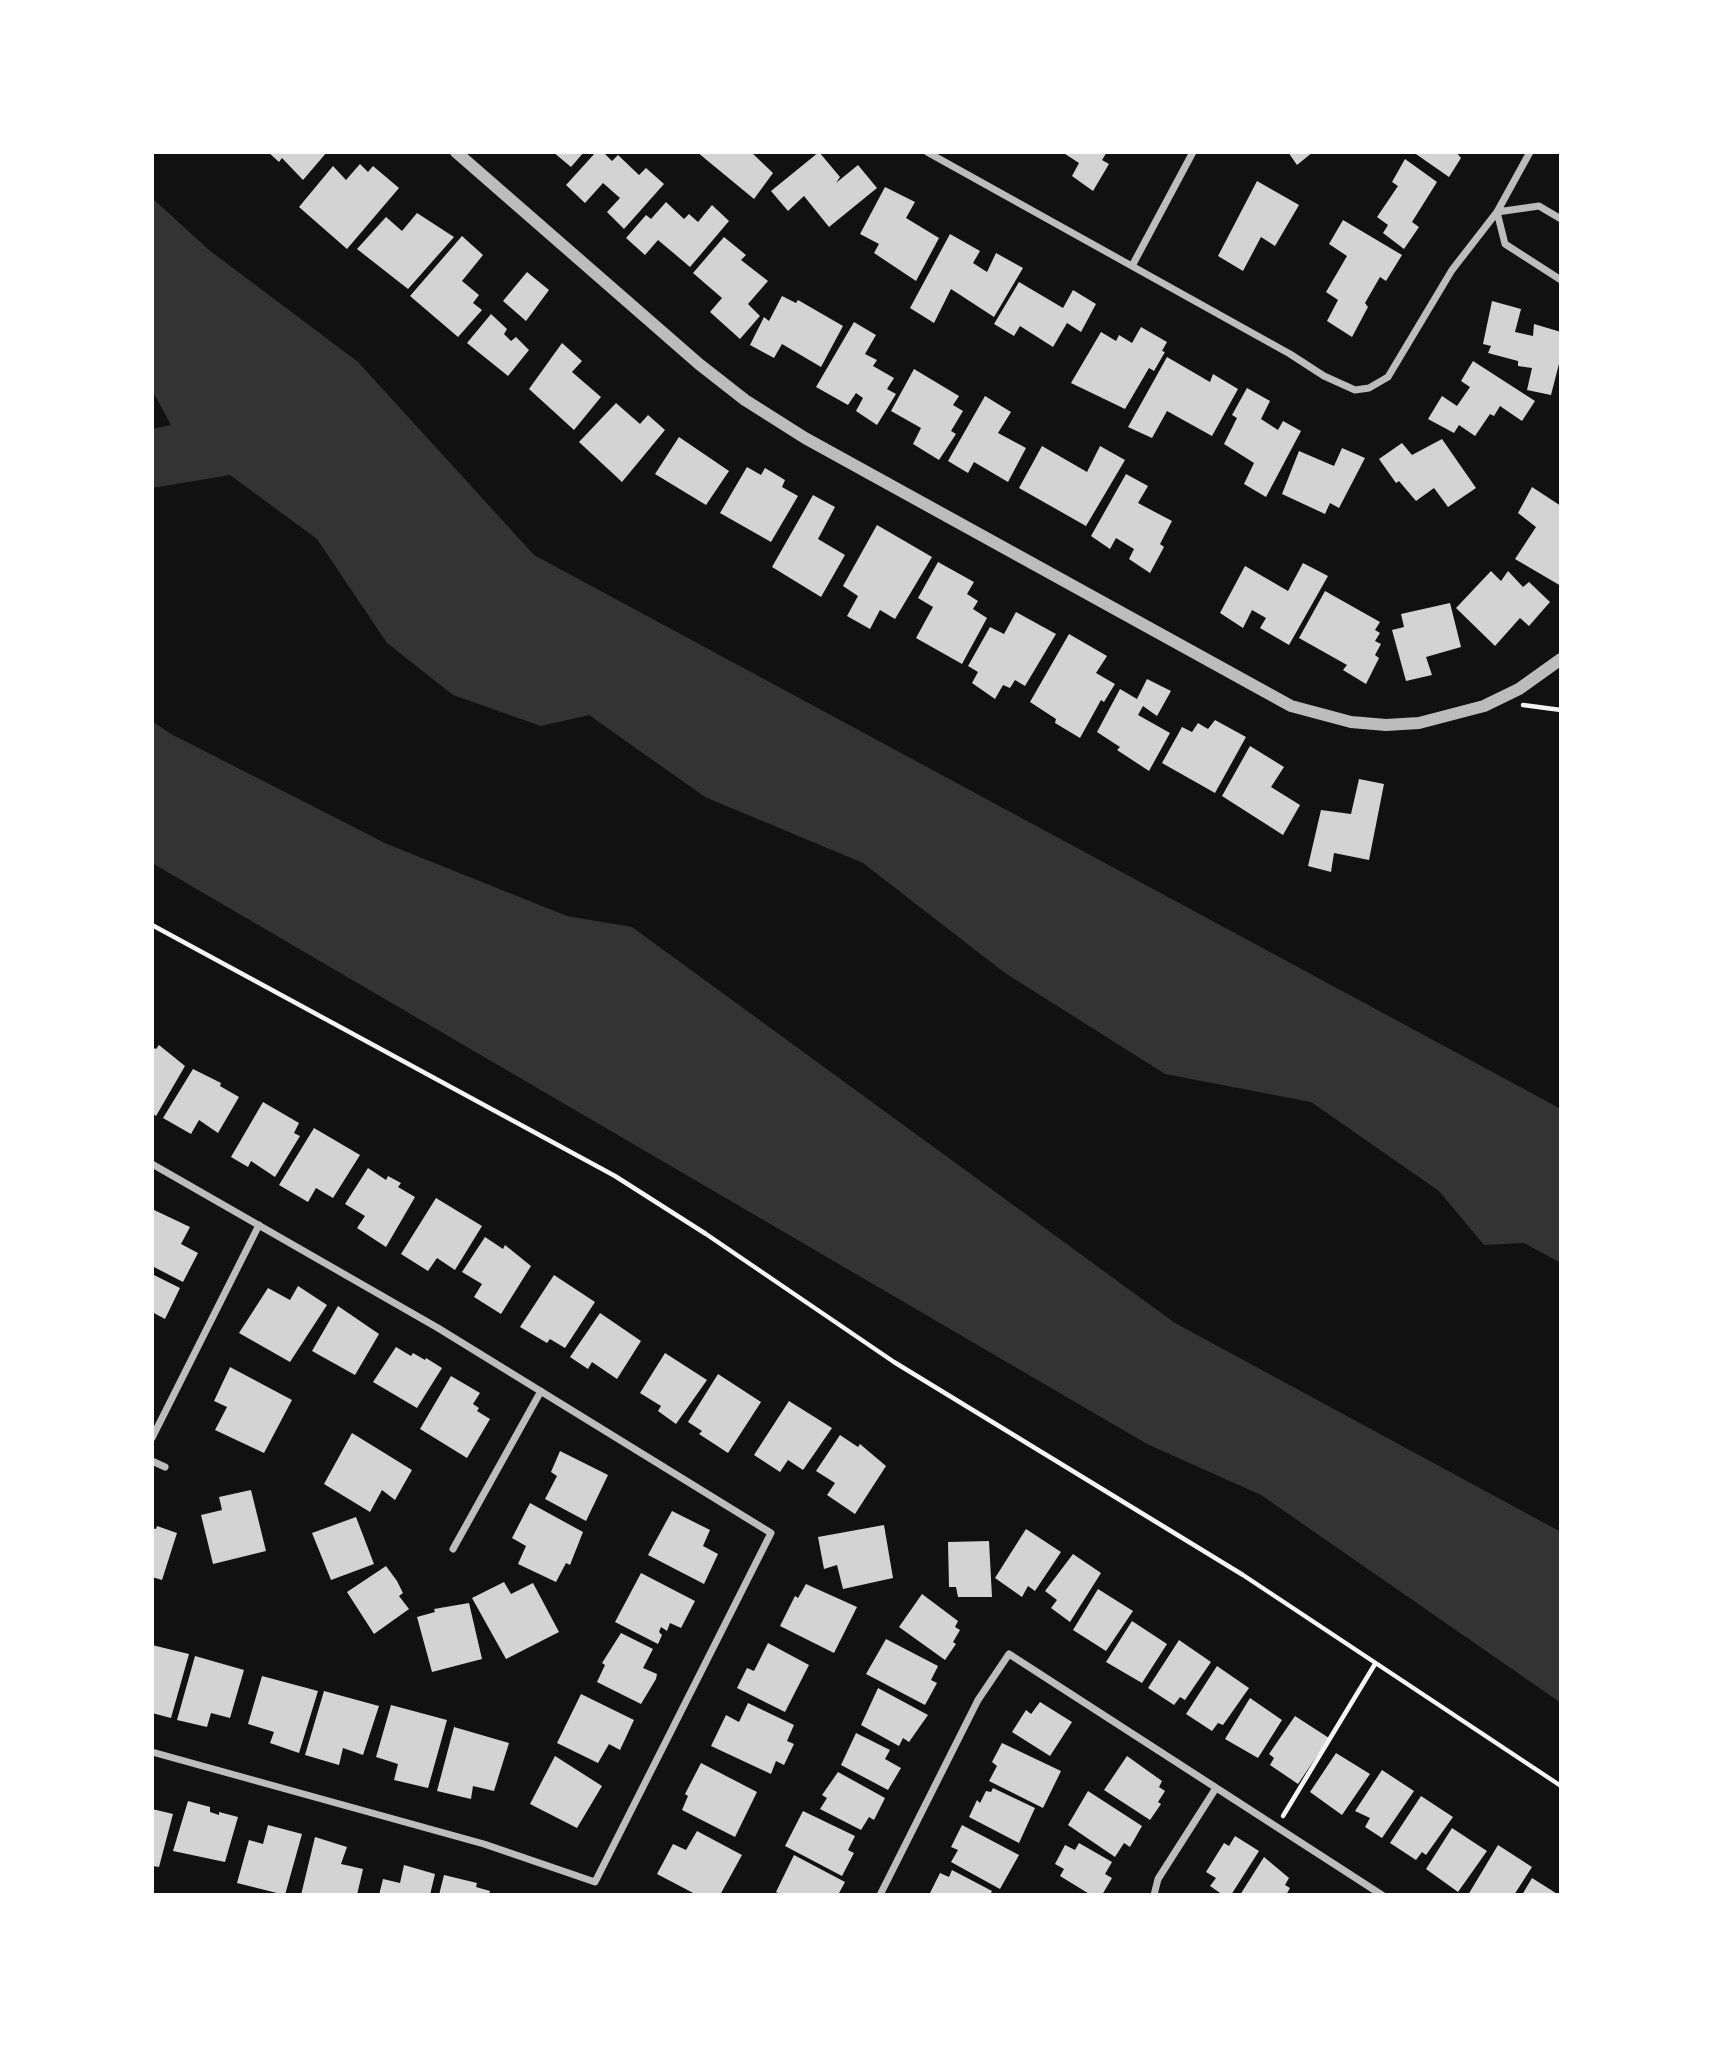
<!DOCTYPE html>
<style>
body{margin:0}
#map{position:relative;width:1713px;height:2047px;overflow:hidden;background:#111;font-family:"Space Grotesk",sans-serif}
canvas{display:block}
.frame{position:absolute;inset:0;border:154px solid #fff;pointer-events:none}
</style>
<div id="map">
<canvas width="1713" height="2047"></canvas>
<div class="frame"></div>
</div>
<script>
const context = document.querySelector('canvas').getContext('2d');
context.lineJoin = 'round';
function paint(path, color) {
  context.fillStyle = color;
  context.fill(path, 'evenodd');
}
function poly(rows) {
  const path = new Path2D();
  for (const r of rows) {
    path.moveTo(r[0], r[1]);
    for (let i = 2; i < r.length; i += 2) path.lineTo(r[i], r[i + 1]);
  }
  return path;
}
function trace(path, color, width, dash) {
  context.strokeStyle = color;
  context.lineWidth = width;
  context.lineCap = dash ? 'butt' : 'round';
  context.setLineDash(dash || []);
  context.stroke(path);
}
paint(poly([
 [152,198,209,250,358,362,534,555,1561,1109,1561,1263,1524,1243,1484,1245,1439,1191,1311,1102,1165,1074,1005,973,863,863,705,797,589,715,541,726,453,695,387,643,317,539,230,475,152,488,152,429,171,425,152,390],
 [152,721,171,734,387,844,567,916,632,927,1175,1323,1561,1532,1561,1703,1261,1495,1147,1444,152,863]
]), '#333');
paint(poly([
 [268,152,327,152,303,180,282,158,279,162],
 [553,152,584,152,571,167],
 [596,152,603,152,612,161,618,155,639,175,646,168,664,184,624,229,607,212,620,198,603,183,585,203,566,185],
 [697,152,751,152,773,173,754,199],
 [819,152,840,177,836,183,858,165,877,188,829,227,804,196,788,211,771,191],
 [1062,152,1107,152,1102,160,1109,164,1093,191,1072,176,1079,163],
 [1288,152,1313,152,1297,165],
 [1413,152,1456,152,1461,158,1449,177],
 [1405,159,1437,182,1412,222,1419,227,1404,249,1383,233,1388,225,1377,217,1398,186,1392,182],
 [360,164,368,172,373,166,399,188,347,249,299,207,333,166,346,180],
 [1257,181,1299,205,1275,246,1261,237,1243,271,1218,256],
 [885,187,915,202,906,218,939,238,916,281,874,253,879,244,860,234],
 [666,202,684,219,689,214,698,222,712,205,729,221,690,267,658,240,645,255,626,238,646,215,651,219],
 [417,213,454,237,408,289,357,249,386,217,402,231],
 [1343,220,1402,255,1386,281,1380,277,1365,303,1368,307,1352,337,1327,321,1338,300,1326,292,1347,256,1329,244],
 [950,234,980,251,973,263,987,272,996,253,1023,268,994,317,951,289,934,323,910,308],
 [462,236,483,255,462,281,479,295,473,303,482,310,458,337,410,296],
 [724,237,746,255,741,260,768,281,748,304,760,316,740,339,710,312,722,298,693,273],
 [527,272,549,290,526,321,503,301],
 [1019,282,1063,308,1073,290,1096,304,1081,332,1067,323,1053,347,1020,326,1014,336,994,324],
 [782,296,796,303,798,300,843,326,821,367,782,344,774,358,750,345,764,317,769,321],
 [1492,301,1521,309,1515,332,1533,336,1534,324,1561,332,1561,356,1551,395,1527,390,1532,368,1518,366,1518,361,1488,353,1491,346,1483,344],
 [491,314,507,329,504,334,511,341,516,337,529,350,508,376,467,343],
 [854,322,876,335,865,354,877,360,873,366,894,378,887,389,896,394,877,425,856,411,863,398,856,393,848,405,816,387],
 [1141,327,1167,342,1162,351,1165,352,1154,371,1149,368,1125,409,1071,383,1101,332,1116,341,1119,335,1132,343],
 [562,343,582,361,572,372,601,397,574,430,529,389],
 [1167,357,1210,382,1213,374,1238,389,1212,436,1167,411,1152,438,1128,427],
 [1473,361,1535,401,1522,421,1500,406,1494,416,1490,414,1475,436,1459,425,1454,433,1428,419,1442,396,1457,406,1470,387,1461,381],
 [914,369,959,396,953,405,963,411,951,431,956,434,939,460,913,444,921,428,891,411],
 [1247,388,1270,401,1261,419,1278,430,1283,421,1301,431,1266,497,1244,484,1254,463,1224,444,1237,418,1232,415],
 [985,396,1011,412,998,433,1026,448,1008,482,974,462,968,473,948,461],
 [616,403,640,424,648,415,665,430,622,482,579,442],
 [679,437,729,471,706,505,655,474],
 [1442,439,1476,488,1448,507,1434,488,1416,501,1399,481,1396,483,1379,459,1402,443,1412,455],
 [1042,446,1087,472,1100,446,1125,460,1086,526,1019,488],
 [1342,448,1365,458,1339,508,1330,503,1325,514,1282,494,1299,451,1334,466],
 [747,467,761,475,765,468,785,480,782,487,798,496,771,542,720,513],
 [1126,474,1148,486,1138,503,1172,521,1160,544,1164,547,1150,573,1129,559,1134,549,1116,538,1110,549,1091,536],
 [1532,487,1561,506,1561,586,1515,559,1536,527,1518,513],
 [813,495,835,507,818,539,845,555,821,597,772,567],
 [877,525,932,557,895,619,880,610,870,629,847,616,858,596,843,586],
 [938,562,974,582,967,594,978,601,973,609,987,618,962,664,916,638,933,607,918,598],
 [1303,563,1328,576,1289,645,1260,628,1266,618,1252,610,1243,628,1220,613,1245,566,1288,591],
 [1491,571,1501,581,1508,571,1523,587,1529,582,1550,602,1529,626,1520,618,1495,646,1456,608],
 [1325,591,1380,622,1375,630,1380,633,1375,641,1381,644,1375,655,1379,658,1366,684,1343,670,1347,665,1299,638],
 [1450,603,1461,647,1426,657,1432,675,1406,681,1392,630,1404,627,1401,614],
 [1016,612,1056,634,1025,686,1015,680,1010,688,1003,685,995,699,972,683,978,672,968,666,990,627,1004,634],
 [1069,634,1107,656,1096,673,1115,684,1104,702,1101,700,1080,738,1055,723,1056,719,1030,702],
 [1147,679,1171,691,1157,716,1143,706,1138,715,1170,733,1149,771,1117,750,1120,747,1097,732,1120,689,1137,699],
 [1215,720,1246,737,1215,793,1162,763,1182,727,1192,732,1198,723,1208,729],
 [1250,746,1284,767,1271,787,1300,805,1283,835,1222,796],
 [1359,779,1384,784,1369,860,1334,853,1331,872,1308,866,1321,810,1351,814],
 [159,1045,185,1066,156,1116,152,1113,152,1047,156,1049],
 [193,1069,221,1083,220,1086,239,1097,218,1133,199,1120,191,1134,163,1118],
 [263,1102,299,1123,294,1133,300,1136,275,1177,251,1161,248,1167,231,1157],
 [314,1128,360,1155,333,1198,316,1188,308,1202,279,1185],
 [368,1168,386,1180,388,1176,401,1183,398,1187,415,1197,386,1247,357,1228,365,1216,345,1204],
 [436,1198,482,1226,455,1270,437,1258,428,1271,401,1254],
 [152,1209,190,1227,181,1244,198,1253,183,1282,152,1266],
 [485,1237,503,1249,505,1245,531,1266,501,1314,474,1297,482,1284,462,1272],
 [152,1274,180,1288,165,1319,152,1312],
 [554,1275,595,1302,565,1348,550,1339,547,1343,520,1327],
 [298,1286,327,1305,290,1362,239,1333,268,1288,290,1300],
 [338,1306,379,1334,355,1375,312,1351],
 [600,1313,641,1341,617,1379,592,1362,588,1369,570,1357],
 [396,1347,411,1356,413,1353,425,1360,426,1358,442,1368,417,1408,373,1382],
 [665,1353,707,1380,676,1424,658,1411,661,1406,640,1393],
 [230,1367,292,1400,264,1453,215,1430,227,1407,214,1401],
 [718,1374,761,1402,728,1453,699,1434,702,1431,688,1422],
 [451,1376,480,1393,473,1404,479,1408,477,1411,490,1419,467,1458,420,1429],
 [789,1401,832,1428,803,1470,788,1460,780,1472,754,1455],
 [352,1433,412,1470,395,1500,382,1490,370,1512,324,1484],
 [840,1435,858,1447,860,1444,886,1466,855,1514,827,1495,835,1483,816,1471],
 [560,1451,608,1475,586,1521,545,1499,557,1476,551,1472],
 [251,1490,266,1551,213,1564,201,1515,222,1510,219,1497],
 [530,1503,583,1532,570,1565,566,1563,556,1582,518,1564,526,1546,512,1538],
 [672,1511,710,1530,703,1546,718,1554,704,1584,648,1555],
 [356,1517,374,1564,331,1580,312,1533],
 [884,1525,893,1578,843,1589,837,1565,824,1569,818,1537],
 [157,1526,177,1533,162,1580,152,1577,152,1528,156,1529],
 [1026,1529,1061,1552,1035,1591,1028,1586,1022,1597,995,1578],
 [989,1541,992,1597,958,1597,956,1587,949,1587,948,1542],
 [1073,1554,1101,1573,1070,1622,1051,1608,1057,1600,1045,1591],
 [386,1566,397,1581,403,1593,399,1596,409,1609,374,1634,347,1592],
 [641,1573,695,1601,681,1628,670,1623,667,1631,661,1627,659,1632,662,1635,658,1644,615,1622],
 [504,1582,511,1594,533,1583,559,1632,506,1659,472,1598],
 [806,1584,857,1607,834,1653,780,1626,795,1596,798,1598],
 [1098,1589,1133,1611,1106,1651,1073,1630],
 [922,1594,958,1621,955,1627,960,1630,953,1642,956,1644,945,1660,899,1627],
 [469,1603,482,1659,432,1672,417,1617,435,1612,434,1609],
 [1132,1621,1167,1644,1142,1683,1106,1662],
 [621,1633,653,1649,643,1668,657,1674,656,1679,641,1704,597,1682,605,1665,602,1663],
 [886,1639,938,1666,931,1680,937,1683,925,1705,866,1674],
 [1179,1640,1211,1662,1185,1700,1180,1697,1174,1705,1148,1688],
 [768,1643,809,1665,785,1712,737,1688,747,1668,754,1671],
 [152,1645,189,1654,171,1718,152,1713],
 [195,1656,244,1670,230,1718,211,1713,207,1727,177,1720],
 [1217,1666,1249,1688,1223,1725,1218,1723,1212,1731,1186,1714],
 [262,1676,318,1691,299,1753,270,1743,274,1732,248,1724],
 [878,1688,928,1715,909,1742,903,1738,899,1746,861,1725],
 [324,1691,379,1706,363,1755,343,1748,339,1765,305,1755],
 [581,1694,634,1720,620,1750,609,1744,598,1763,557,1743],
 [1250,1698,1282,1720,1258,1758,1225,1739],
 [1040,1702,1072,1722,1050,1756,1012,1732,1026,1710,1031,1714],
 [748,1703,794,1725,787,1741,794,1744,784,1765,776,1761,771,1774,711,1746,726,1715,739,1722],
 [391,1705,447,1720,428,1788,394,1780,398,1764,376,1757],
 [1295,1716,1329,1738,1298,1784,1270,1765,1274,1758,1269,1754],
 [454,1727,509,1743,494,1791,473,1786,471,1799,437,1791],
 [856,1733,890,1750,885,1759,901,1768,888,1790,841,1765],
 [1002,1743,1061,1771,1043,1808,989,1781,997,1766,992,1762],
 [1336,1753,1370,1774,1342,1815,1310,1792],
 [555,1756,602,1786,577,1828,530,1804],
 [1127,1756,1162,1781,1159,1787,1165,1791,1158,1802,1161,1804,1150,1820,1104,1790],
 [701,1763,757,1792,735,1837,682,1810,688,1796,685,1794],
 [1382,1770,1414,1791,1382,1838,1365,1827,1370,1818,1355,1811],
 [838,1772,885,1798,874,1820,869,1817,861,1830,820,1809,827,1798,822,1795],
 [993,1788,1035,1808,1019,1843,969,1817,977,1800,980,1803,986,1791,991,1792],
 [1088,1791,1142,1826,1130,1847,1124,1843,1115,1857,1068,1825],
 [1421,1796,1453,1817,1426,1855,1422,1852,1416,1860,1390,1843],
 [188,1801,210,1807,210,1812,219,1815,219,1812,238,1817,225,1862,173,1851],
 [152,1809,173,1814,159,1867,152,1866],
 [803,1811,855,1836,848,1850,854,1853,842,1876,785,1846],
 [268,1825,302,1834,285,1895,237,1883,249,1840,263,1844],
 [962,1825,1019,1855,1000,1889,951,1862,958,1850,951,1847],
 [1452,1828,1487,1851,1458,1892,1426,1869],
 [697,1831,742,1855,720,1895,697,1895,657,1874,673,1844,686,1850],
 [1235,1836,1259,1851,1231,1895,1223,1895,1210,1886,1216,1878,1206,1872,1224,1843,1229,1846],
 [315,1837,347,1847,341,1864,363,1869,357,1895,301,1895],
 [1079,1843,1112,1862,1105,1874,1112,1878,1102,1895,1091,1895,1060,1876,1064,1869,1055,1864,1065,1845,1075,1850],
 [1498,1845,1532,1867,1514,1895,1468,1895],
 [794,1855,845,1882,838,1895,782,1895,776,1892],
 [1264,1857,1289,1878,1285,1885,1290,1888,1286,1895,1240,1895],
 [404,1865,435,1874,430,1895,379,1895,383,1879,400,1883],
 [952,1870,992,1891,990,1895,929,1895,940,1873,949,1877],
 [444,1875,477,1883,476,1887,490,1891,489,1895,439,1895],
 [1532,1878,1559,1895,1522,1895]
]), '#d3d3d3');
trace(poly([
 [1523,705,1561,710],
 [152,925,615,1176,706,1234,894,1362,1243,1575,1561,1786],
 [1283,1816,1375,1664]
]), '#f5f5f5', 4.5);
trace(poly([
 [927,152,1290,354,1324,376,1355,390,1369,388,1388,377,1452,270,1497,212,1530,152],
 [1497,212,1505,244,1561,280],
 [1497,212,1539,206,1561,219],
 [1132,266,1193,152],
 [152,1164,438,1328,771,1533,595,1882,484,1844,152,1752],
 [152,1438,259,1225],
 [152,1461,165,1467],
 [453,1549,541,1391],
 [880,1895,978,1700,1009,1654,1382,1895],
 [1154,1895,1158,1879,1216,1788]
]), '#bcbcbc', 7);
trace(poly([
 [456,152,699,364,745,400,805,438,1291,706,1351,722,1386,725,1419,723,1484,706,1519,689,1561,659]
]), '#bcbcbc', 12);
</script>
